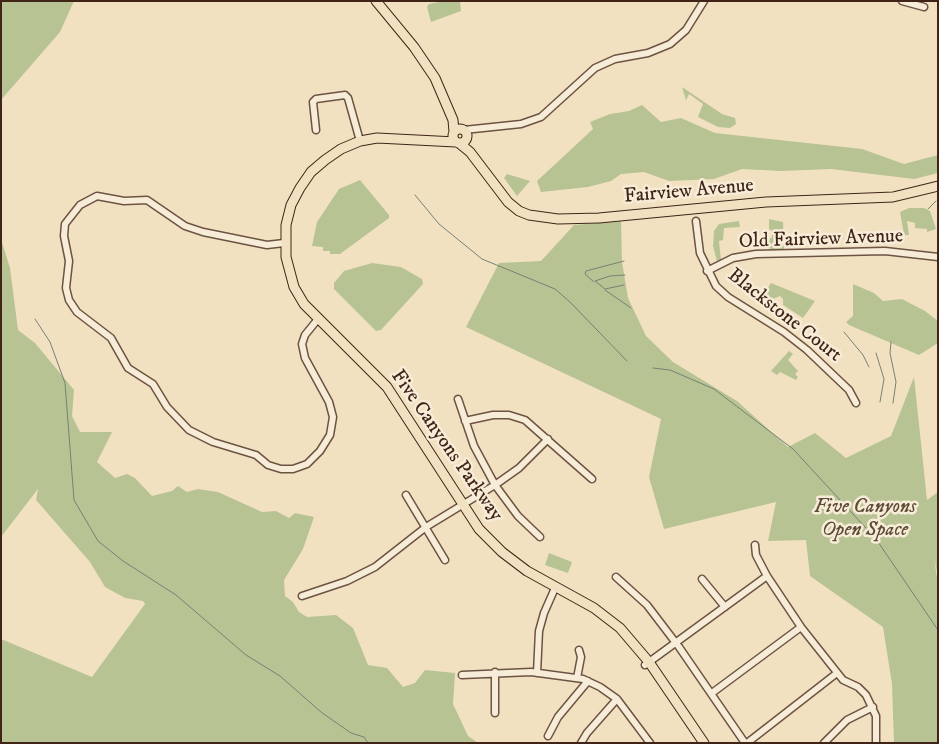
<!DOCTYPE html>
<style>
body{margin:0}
#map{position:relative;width:939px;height:744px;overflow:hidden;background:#f2e1c1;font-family:"IM FELL DW Pica",serif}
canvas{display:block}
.frame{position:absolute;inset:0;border:2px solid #3f2417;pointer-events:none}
</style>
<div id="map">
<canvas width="939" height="744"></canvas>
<div class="frame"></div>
</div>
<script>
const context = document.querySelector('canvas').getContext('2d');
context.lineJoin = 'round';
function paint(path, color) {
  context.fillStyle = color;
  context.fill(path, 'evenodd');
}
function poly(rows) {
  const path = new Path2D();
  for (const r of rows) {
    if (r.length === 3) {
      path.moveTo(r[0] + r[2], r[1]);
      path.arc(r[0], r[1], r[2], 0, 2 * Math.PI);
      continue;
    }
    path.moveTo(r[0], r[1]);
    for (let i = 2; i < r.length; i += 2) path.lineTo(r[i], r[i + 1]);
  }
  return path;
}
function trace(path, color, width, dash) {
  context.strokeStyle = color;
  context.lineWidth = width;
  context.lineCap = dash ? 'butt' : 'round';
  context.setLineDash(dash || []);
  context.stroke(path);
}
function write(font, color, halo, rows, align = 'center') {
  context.font = font + ' "IM FELL DW Pica",serif';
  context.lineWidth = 5;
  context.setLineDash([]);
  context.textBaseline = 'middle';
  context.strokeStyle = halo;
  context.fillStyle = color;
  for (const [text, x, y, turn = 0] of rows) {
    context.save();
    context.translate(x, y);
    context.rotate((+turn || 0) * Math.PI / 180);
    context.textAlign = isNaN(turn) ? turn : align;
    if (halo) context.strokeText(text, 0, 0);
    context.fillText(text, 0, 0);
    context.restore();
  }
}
paint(poly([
 [1,1,74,1,60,32,1,100],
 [444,1,460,1,461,11,431,22,427,7,429,4],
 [682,87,722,114,735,118,736,124,730,128,718,127,698,117,703,104,689,94,686,100],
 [642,105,661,122,681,118,715,133,862,149,904,164,938,155,938,173,914,179,831,169,781,171,742,169,714,179,669,181,644,172,621,174,611,181,588,187,541,192,537,181,593,129,590,122,610,114,629,111],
 [507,174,530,181,517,196,504,178],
 [360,180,389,215,389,218,340,254,330,254,330,251,323,251,323,247,312,246,317,222,339,189],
 [909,208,924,208,930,211,936,229,927,232,927,229,915,228,915,223,907,221,909,235,904,235,900,212],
 [769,219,783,222,784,249,770,249,765,243,772,237,772,231,769,229],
 [621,221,622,262,628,298,646,336,673,362,737,401,788,447,815,433,846,458,891,436,914,377,927,500,938,492,938,576,934,558,938,584,938,743,894,743,892,684,883,627,810,576,806,540,768,541,776,502,664,529,649,477,661,419,466,327,499,263,541,261,574,225],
 [739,221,740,227,724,228,723,240,719,241,721,260,717,261,713,246,714,231,719,224],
 [1,239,10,268,18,330,35,343,74,390,72,416,80,432,112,432,97,462,115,478,127,474,135,478,152,496,172,491,178,486,187,492,198,489,218,492,262,512,276,511,289,518,295,513,314,517,303,549,284,580,285,596,293,602,299,612,307,617,336,615,353,628,368,665,387,668,403,687,415,683,425,670,455,673,453,704,468,736,478,743,1,743,1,639,92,677,145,604,143,601,125,598,105,587,90,562,36,500,38,489,1,537],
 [372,263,401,267,422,279,423,284,381,330,376,331,334,289,334,283,344,271],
 [771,283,815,301,803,318,783,305,783,299,780,296,768,301,765,306,759,302],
 [853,284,874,293,883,301,902,299,925,311,938,321,938,343,919,355,849,325,846,322,853,316],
 [789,351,793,354,788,360,798,371,795,374,798,377,796,380,780,372,777,375,771,371],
 [549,553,572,562,568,573,545,565]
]), '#b8c394');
trace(poly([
 [415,195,439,224,482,259,555,289,570,302,627,361],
 [928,209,936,201],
 [594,282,585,274,586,271,624,261],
 [624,285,605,289,595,281,610,276,625,275],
 [605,290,631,308],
 [35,319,50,342,65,383,74,500,98,541,123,561,176,595,246,655,280,676,321,712,351,733,364,737,368,743],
 [844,332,863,355,869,367],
 [891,342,890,353,896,382,893,403],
 [876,353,884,379,880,402],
 [653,368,670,370,714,389,793,449,876,539,938,630]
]), '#768075', 1);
const minor = poly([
 [902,1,924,7],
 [316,130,313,102,316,99,345,95,348,98,360,141],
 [464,130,521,124,541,117,595,68,615,59,648,53,670,44,686,30,704,1],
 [696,221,700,253,716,286,728,297,784,332,807,350,849,390,856,403],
 [284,243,267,245,203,232,185,226,147,200,124,201,97,196,80,205,65,224,64,236,69,261,66,288,69,300,77,312,111,338,128,368,153,384,167,407,189,430,213,442,256,455,268,465,281,469,293,469,307,464,320,451,330,435,333,417,329,402,305,358,302,344,305,335,318,319],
 [707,271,733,258,756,254,885,251,938,257],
 [458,399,474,446,495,485,518,516,540,537],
 [465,421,493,415,509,415,525,420,592,479],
 [406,495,445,560],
 [755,545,756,555,767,576,801,627,843,680,858,687,866,695,876,716,876,743],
 [616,577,647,605,679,647,745,743],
 [702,579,725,607],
 [302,596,347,581,375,567,426,527,495,485,519,468,548,439],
 [645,665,767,576],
 [495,672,495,713],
 [537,673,539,631,544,613,555,588],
 [462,675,531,672,583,679,600,687,617,699,650,743],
 [577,678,581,657,579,650],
 [712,693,801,627],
 [548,736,558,717,588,681],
 [581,743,587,733,617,699],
 [747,743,837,673],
 [824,743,847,720,873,707]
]);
const major = poly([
 [376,1,414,47,435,78,453,120,454,132],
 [460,136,7],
 [456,142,377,138,360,141,341,149,325,160,311,172,300,188,291,205,286,225,286,257,294,287,304,304,387,387,479,529,502,552,527,571,594,608,620,628,649,662,704,743],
 [459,143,470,152,508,202,519,211,529,215,558,219,599,218,766,202,893,197,938,186]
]);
trace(minor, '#6c5342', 9);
trace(major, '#3f2417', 11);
trace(minor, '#f7ecd7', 6);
trace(major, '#f2e1c1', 9);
write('20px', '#3f2417', '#f7ecd7', [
 ["Fairview Avenue",689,192,-5],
 ["Old Fairview Avenue",821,240,-2],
 ["Blackstone Court",784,316,38],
 ["Five Canyons Parkway",446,446,55]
]);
write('italic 20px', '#5d4c36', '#f7ecd7', [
 ["Five Canyons",865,508],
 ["Open Space",865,531]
]);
</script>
